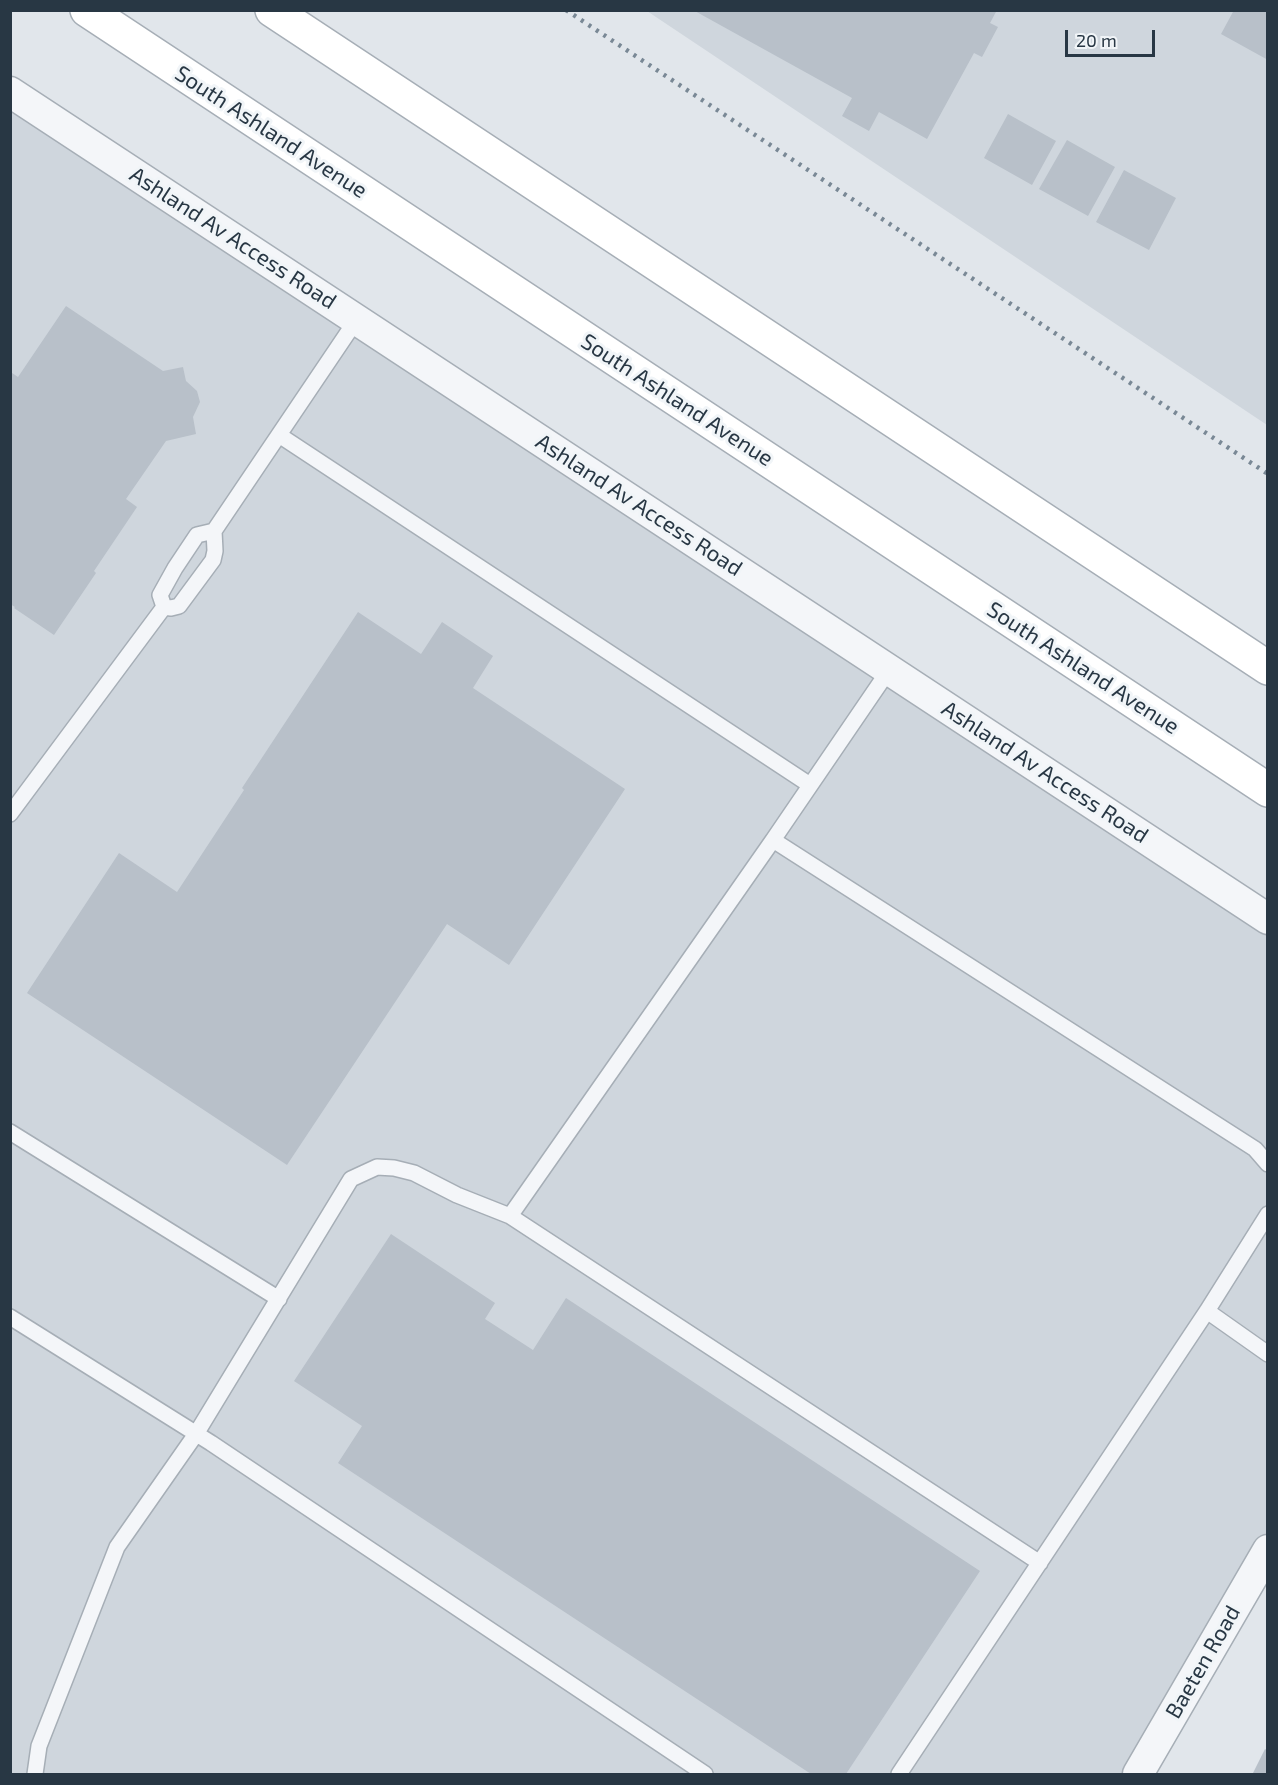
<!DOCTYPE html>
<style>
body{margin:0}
#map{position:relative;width:1278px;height:1785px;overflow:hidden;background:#e1e6eb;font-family:"Exo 2",sans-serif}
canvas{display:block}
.frame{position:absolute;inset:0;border:12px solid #283744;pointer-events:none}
.scale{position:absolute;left:1065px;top:30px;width:90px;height:27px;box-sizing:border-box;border:3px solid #283744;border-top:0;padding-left:8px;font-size:18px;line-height:21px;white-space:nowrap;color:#283744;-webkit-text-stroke:4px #f1f5f8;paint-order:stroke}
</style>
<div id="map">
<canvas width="1278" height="1785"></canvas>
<div class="frame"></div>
<div class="scale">20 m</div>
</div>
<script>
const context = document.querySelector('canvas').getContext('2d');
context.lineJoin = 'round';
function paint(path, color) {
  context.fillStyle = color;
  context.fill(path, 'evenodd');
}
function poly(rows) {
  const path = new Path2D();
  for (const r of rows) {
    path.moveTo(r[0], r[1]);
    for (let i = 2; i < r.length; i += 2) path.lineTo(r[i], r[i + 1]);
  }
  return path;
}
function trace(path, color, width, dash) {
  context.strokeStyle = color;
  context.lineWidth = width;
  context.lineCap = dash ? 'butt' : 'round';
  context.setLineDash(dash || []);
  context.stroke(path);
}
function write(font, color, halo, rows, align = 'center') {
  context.font = font + ' "Exo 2",sans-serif';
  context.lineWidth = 6;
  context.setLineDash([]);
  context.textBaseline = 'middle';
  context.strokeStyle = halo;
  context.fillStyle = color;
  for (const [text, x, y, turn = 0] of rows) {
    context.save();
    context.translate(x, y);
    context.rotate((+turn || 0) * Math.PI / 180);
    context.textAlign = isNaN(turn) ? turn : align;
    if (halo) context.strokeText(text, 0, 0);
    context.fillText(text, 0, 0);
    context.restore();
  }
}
paint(poly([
 [647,11,1267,11,1267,425],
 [10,92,1267,919,1267,1550,1138,1774,11,1774]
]), '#cfd6dd');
paint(poly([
 [693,10,997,10,990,23,998,27,982,57,974,53,927,139,879,112,869,131,842,116,852,98],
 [1234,10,1268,10,1268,60,1221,34],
 [1008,114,1056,141,1032,185,984,158],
 [1067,140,1115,167,1088,216,1039,189],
 [1124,170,1176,198,1149,250,1096,222],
 [66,306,163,371,183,367,186,381,197,391,200,402,193,417,196,434,166,441,126,499,137,507,94,571,96,573,54,635,14,608,15,607,10,604,10,374,12,373,18,377],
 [358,612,421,654,442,622,493,656,473,688,625,789,509,965,447,924,287,1165,27,993,119,853,177,892,244,790,242,788],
 [391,1234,495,1303,485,1319,533,1350,566,1298,980,1571,846,1774,811,1774,338,1463,362,1426,294,1381],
 [1265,1749,1268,1751,1268,1774,1256,1774,1253,1773]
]), '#b8c0c9');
const service = poly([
 [279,435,810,785],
 [214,531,197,535,175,568,160,595,164,607,171,608,179,606,213,560,215,551,214,531,357,319],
 [10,814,164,607],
 [773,840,889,670],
 [10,1132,279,1299],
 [1207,1311,1268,1354],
 [10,1317,211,1443,705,1774],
 [1040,1563,510,1216,773,840,1255,1149,1268,1164],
 [35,1774,39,1746,117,1547,196,1434,351,1179,377,1167,394,1168,414,1173,457,1195,510,1216],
 [899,1774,1207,1311,1268,1214]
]);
const minor = poly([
 [10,92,1268,919],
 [1138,1774,1268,1550]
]);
const secondary = poly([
 [87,10,1268,790],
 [272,10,1268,668]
]);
trace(service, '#a6aeb6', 18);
trace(minor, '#a6aeb6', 33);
trace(secondary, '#a6aeb6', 36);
trace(service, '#f4f6f9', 15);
trace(minor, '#f4f6f9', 30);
trace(secondary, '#fff', 33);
trace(poly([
 [566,10,1268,474]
]), '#798895', 4.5, [3, 6]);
write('22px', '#283744', '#f1f5f8', [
 ["South Ashland Avenue",271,132,33],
 ["Ashland Av Access Road",233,238,33],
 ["South Ashland Avenue",677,400,33],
 ["Ashland Av Access Road",639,505,33],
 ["South Ashland Avenue",1083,668,33],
 ["Ashland Av Access Road",1045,772,33],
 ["Baeten Road",1203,1662,-60]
]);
</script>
